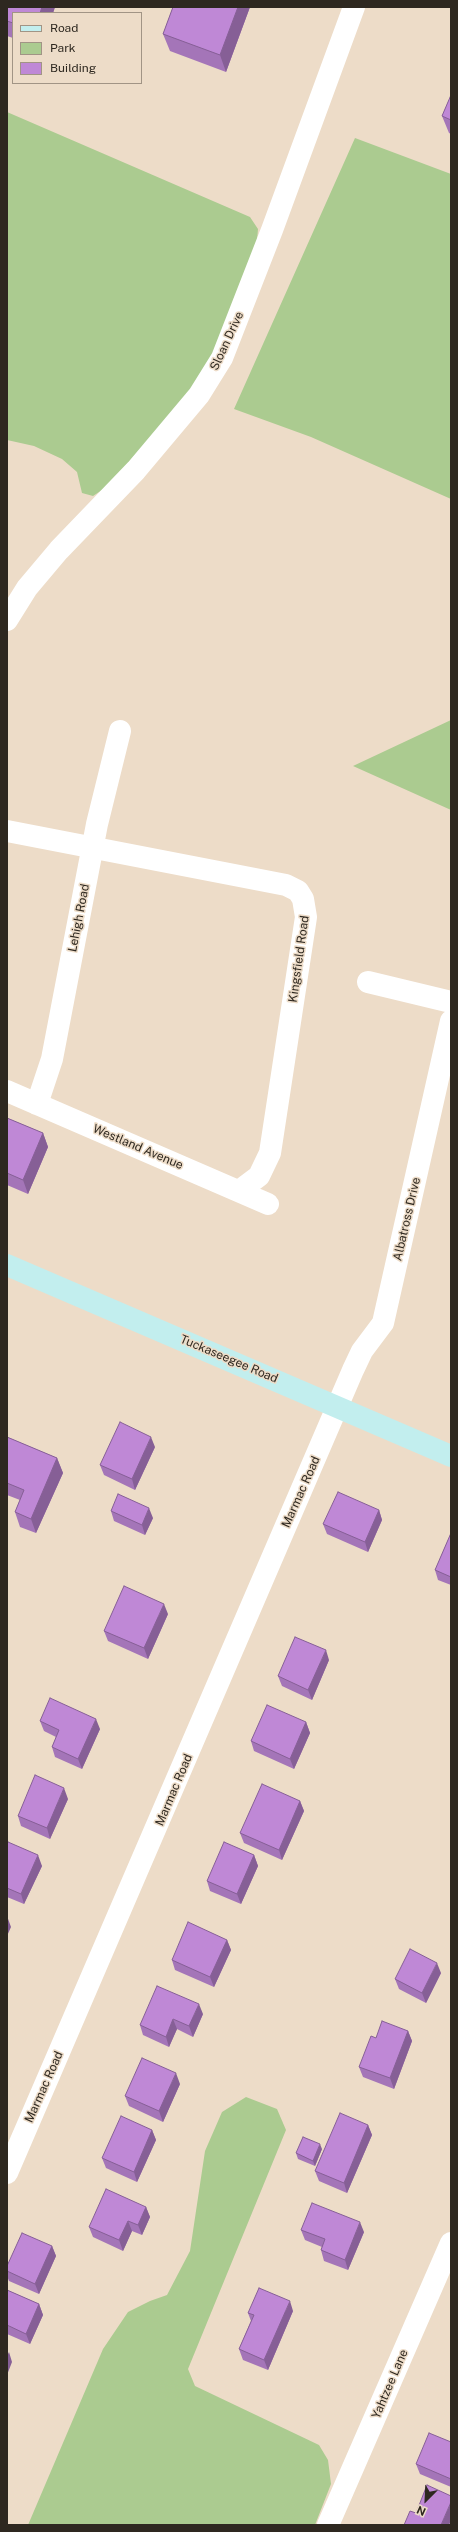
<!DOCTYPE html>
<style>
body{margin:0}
#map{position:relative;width:458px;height:2532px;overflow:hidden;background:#eddcc8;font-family:"Public Sans",sans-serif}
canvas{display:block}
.frame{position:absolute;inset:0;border:8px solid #2e2820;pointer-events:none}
.legend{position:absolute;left:12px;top:12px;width:130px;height:72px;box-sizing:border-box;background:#eddcc8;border:1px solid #a19485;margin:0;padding:5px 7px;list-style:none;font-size:12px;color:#2e2820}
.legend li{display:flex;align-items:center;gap:8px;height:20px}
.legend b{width:20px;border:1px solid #a19485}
.north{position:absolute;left:406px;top:2480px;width:40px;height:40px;-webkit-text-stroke:3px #eddcc8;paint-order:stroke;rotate:204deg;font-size:11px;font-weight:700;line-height:16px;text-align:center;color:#2e2820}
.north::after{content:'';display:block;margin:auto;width:14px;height:18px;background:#2e2820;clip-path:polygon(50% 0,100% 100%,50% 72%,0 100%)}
</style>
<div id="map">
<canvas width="458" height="2532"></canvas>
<div class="frame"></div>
<ul class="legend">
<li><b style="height:5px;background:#c2eeee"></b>Road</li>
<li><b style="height:11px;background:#abcb90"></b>Park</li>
<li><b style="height:11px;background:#bf88d6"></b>Building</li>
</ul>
<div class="north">N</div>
</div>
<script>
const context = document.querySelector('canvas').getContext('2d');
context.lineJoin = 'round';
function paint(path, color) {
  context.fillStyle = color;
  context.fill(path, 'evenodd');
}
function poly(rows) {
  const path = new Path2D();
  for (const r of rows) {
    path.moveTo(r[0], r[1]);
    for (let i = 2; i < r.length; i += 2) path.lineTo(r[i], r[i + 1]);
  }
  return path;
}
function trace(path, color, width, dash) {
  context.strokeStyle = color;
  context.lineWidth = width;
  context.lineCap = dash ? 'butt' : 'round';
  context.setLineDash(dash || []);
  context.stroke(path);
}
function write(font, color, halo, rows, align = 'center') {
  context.font = font + ' "Public Sans",sans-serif';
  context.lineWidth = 3;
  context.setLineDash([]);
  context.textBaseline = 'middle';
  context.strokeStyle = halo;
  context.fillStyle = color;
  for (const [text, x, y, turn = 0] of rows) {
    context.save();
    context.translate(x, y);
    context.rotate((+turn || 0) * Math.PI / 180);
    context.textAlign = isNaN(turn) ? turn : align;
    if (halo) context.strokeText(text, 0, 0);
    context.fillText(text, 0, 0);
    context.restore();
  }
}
paint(poly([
 [7,112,250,217,258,229,257,241,212,356,193,388,108,486,93,496,82,493,77,472,62,459,34,446,7,440],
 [355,138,451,174,451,499,311,437,234,409],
 [451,720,451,810,353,766],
 [246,2097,277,2109,286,2130,188,2369,195,2386,319,2445,328,2460,331,2484,315,2525,28,2525,103,2349,128,2312,150,2301,167,2295,190,2251,205,2151,222,2112]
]), '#abcb90');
trace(poly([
 [7,620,27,588,59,550,136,470,199,395,222,358,272,230,354,7],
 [7,831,286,885,298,891,303,899,306,917,270,1153,259,1176,239,1191],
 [368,982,451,1002],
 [7,1091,268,1204],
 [37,1104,52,1059,97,824,120,731],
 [7,2173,353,1370,362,1351,383,1323,451,1021],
 [328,2525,451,2243]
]), '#fff', 22);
trace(poly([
 [7,1265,451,1456]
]), '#c2eeee', 22);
paint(poly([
 [7,7,55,7,53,13,13,13,13,38,7,36],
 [173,7,250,7,226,72,170,51,163,34],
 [451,95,451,134,449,133,442,116],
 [7,1118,43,1133,48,1147,28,1194,7,1185],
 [7,1437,57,1458,63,1473,36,1533,20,1527,15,1512,20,1500,7,1495],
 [155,1447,135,1490,104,1475,100,1465],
 [379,1510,382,1520,368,1552,327,1534,323,1524],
 [111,1511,153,1518,145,1535,114,1521],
 [451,1533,451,1585,438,1580,435,1570],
 [168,1614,148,1659,108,1641,104,1631],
 [329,1660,312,1700,282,1686,278,1676],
 [40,1721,100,1729,82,1769,55,1757,52,1747,56,1737,44,1731],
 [306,1722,310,1733,294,1769,254,1751,251,1741],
 [68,1799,50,1839,21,1826,18,1816],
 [300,1801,304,1811,282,1860,244,1843,240,1833],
 [7,1843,42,1866,24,1904,7,1897],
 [254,1855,258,1866,241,1904,210,1891,207,1881],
 [227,1940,231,1950,214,1987,175,1970,172,1960],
 [441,1973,426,2003,399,1989,395,1979],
 [203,2014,193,2037,177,2029,169,2047,143,2035,140,2025],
 [408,2031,412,2041,394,2089,363,2077,359,2067,376,2038],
 [180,2084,163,2122,129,2106,125,2096],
 [368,2125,372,2135,347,2193,319,2181,315,2171],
 [152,2130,156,2140,137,2182,106,2168,102,2158],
 [322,2149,315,2166,298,2159,296,2153],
 [146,2207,150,2217,142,2235,132,2231,123,2251,93,2237,89,2227],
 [301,2230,364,2232,348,2270,324,2261,321,2250,322,2247,305,2240],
 [52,2246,56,2256,39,2294,9,2281,7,2276,7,2266],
 [7,2290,39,2304,43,2315,30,2344,7,2334],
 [293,2311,268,2370,243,2360,239,2349,251,2321,248,2313],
 [451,2442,451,2487,420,2474,416,2464]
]), '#a475b8');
paint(poly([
 [42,7,55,7,53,13,40,13],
 [238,7,250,7,226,72,220,55],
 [43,1133,48,1147,28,1194,23,1180],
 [151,1437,155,1447,135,1490,132,1479],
 [57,1458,63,1473,36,1533,31,1519],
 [149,1508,153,1518,145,1535,142,1525],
 [379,1510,382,1520,368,1552,365,1542],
 [164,1604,168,1614,148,1659,144,1648],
 [326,1650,329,1660,312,1700,308,1690],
 [96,1719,100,1729,82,1769,78,1759],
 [306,1722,310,1733,294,1769,290,1759],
 [64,1788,68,1799,50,1839,47,1828],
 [300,1801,304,1811,282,1860,279,1850],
 [38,1855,42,1866,24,1904,21,1894],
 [254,1855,258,1866,241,1904,237,1894],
 [7,1916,11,1927,7,1936],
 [227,1940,231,1950,214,1987,210,1977],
 [437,1963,441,1973,426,2003,422,1993],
 [199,2004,203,2014,193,2037,189,2026],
 [173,2019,177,2029,169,2047,166,2037],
 [408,2031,412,2041,394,2089,390,2078],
 [176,2073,180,2084,163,2122,159,2111],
 [368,2125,372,2135,347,2193,344,2183],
 [152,2130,156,2140,137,2182,134,2172],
 [320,2144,322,2149,315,2166,313,2161],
 [146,2207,150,2217,142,2235,138,2225],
 [128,2221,132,2231,123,2251,119,2240],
 [360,2222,364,2232,348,2270,345,2260],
 [52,2246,56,2256,39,2294,35,2284],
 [290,2301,293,2311,268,2370,264,2360],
 [39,2304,43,2315,30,2344,26,2334],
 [9,2352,12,2362,7,2375,7,2356],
 [451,2502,451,2521,449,2525,441,2525]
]), '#865f96');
const building = poly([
 [7,7,42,7,40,13,13,13,13,23,7,21,7,7],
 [173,7,238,7,220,55,163,34,173,7],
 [451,95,451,120,442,116,451,95],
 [7,1118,43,1133,23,1180,7,1173,7,1118],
 [120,1422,151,1437,132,1479,100,1465,120,1422],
 [7,1437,57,1458,31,1519,15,1512,24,1490,7,1483,7,1437],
 [338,1492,379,1510,365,1542,323,1524,338,1492],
 [118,1494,149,1508,142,1525,111,1511,118,1494],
 [451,1533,451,1577,435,1570,451,1533],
 [124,1586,164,1604,144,1648,104,1631,124,1586],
 [295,1637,326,1650,308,1690,278,1676,295,1637],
 [50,1698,96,1719,78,1759,52,1747,59,1730,40,1721,50,1698],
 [267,1705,306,1722,290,1759,251,1741,267,1705],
 [35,1775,64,1788,47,1828,18,1816,35,1775],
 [262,1784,300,1801,279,1850,240,1833,262,1784],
 [8,1842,38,1855,21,1894,7,1888,7,1843,8,1842],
 [224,1842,254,1855,237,1894,207,1881,224,1842],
 [188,1922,227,1940,210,1977,172,1960,188,1922],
 [410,1949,437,1963,422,1993,395,1979,410,1949],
 [157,1986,199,2004,189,2026,173,2019,166,2037,140,2025,157,1986],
 [382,2021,408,2031,390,2078,359,2067,371,2036,376,2038,382,2021],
 [142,2058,176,2073,159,2111,125,2096,142,2058],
 [340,2113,368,2125,344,2183,315,2171,340,2113],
 [121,2116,152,2130,134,2172,102,2158,121,2116],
 [303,2137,320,2144,313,2161,296,2153,303,2137],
 [106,2189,146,2207,138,2225,128,2221,119,2240,89,2227,106,2189],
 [312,2203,360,2222,345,2260,321,2250,325,2239,301,2230,312,2203],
 [22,2233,52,2246,35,2284,7,2271,7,2266,22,2233],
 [259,2288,290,2301,264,2360,239,2349,254,2315,248,2313,259,2288],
 [7,2290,39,2304,26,2334,7,2325,7,2290],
 [429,2433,451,2442,451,2479,416,2464,429,2433],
 [427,2485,451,2496,451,2502,441,2525,404,2525,410,2511,416,2513,427,2485]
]);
paint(building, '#bf88d6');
trace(building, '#865f96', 1);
write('12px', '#2e2820', '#eddcc8', [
 ["Sloan Drive",227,341,-65],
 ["Lehigh Road",79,918,-79],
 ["Kingsfield Road",299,959,-82],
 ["Westland Avenue",138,1147,23],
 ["Albatross Drive",407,1219,-77],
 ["Tuckaseegee Road",229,1359,23],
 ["Marmac Road",301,1492,-66],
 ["Marmac Road",174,1790,-67],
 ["Marmac Road",44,2087,-66],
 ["Yahtzee Lane",390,2384,-67]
]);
</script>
